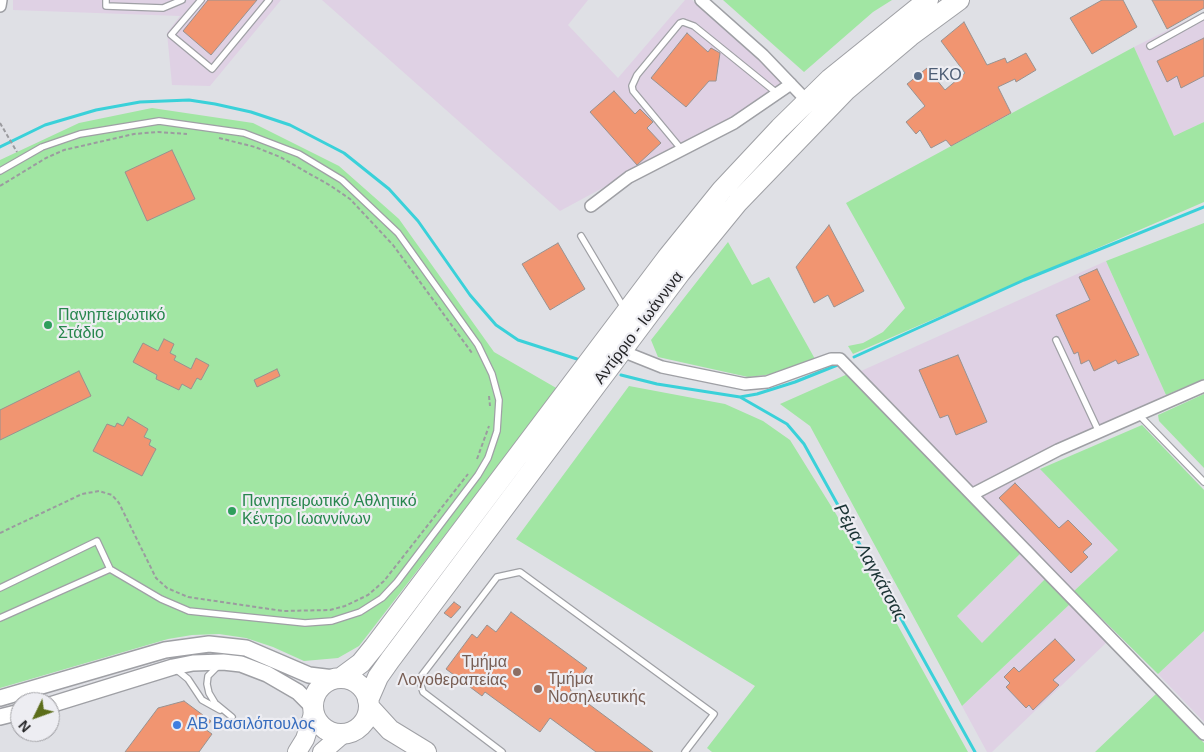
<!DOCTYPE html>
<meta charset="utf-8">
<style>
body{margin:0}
#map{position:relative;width:1204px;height:752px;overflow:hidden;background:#dfe0e5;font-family:Helvetica,sans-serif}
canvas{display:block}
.north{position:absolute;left:10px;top:692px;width:50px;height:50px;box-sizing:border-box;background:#ededf2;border:1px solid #9d9da1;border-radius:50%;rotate:228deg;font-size:14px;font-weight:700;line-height:20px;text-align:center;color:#252527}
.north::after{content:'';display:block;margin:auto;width:18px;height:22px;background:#5c6d1a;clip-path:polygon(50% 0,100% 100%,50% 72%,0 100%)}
</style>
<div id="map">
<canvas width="1204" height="752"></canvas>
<div class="north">N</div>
</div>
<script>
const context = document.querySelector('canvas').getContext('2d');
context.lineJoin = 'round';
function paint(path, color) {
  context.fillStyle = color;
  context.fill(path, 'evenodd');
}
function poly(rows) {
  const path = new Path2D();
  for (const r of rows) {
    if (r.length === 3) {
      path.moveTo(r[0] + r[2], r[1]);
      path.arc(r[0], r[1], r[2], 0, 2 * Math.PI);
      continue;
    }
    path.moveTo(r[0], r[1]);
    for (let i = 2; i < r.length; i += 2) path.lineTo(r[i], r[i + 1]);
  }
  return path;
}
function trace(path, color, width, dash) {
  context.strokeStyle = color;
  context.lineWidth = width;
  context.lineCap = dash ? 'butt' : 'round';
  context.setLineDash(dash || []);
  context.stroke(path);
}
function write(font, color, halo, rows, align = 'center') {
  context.font = font + ' Helvetica,sans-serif';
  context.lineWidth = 4.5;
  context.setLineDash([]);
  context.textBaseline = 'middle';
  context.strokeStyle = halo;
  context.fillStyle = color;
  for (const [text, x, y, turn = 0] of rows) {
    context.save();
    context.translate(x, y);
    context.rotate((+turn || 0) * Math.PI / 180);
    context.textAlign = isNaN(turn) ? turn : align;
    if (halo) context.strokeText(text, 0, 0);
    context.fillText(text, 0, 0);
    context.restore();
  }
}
paint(poly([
 [13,0,281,0,210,86,172,85,167,33,180,16,13,10],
 [322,0,588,0,568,25,618,78,685,0,692,0,785,83,756,105,560,211],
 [1204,12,1204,122,1174,137,1134,47],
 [1106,261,1166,395,1030,458,1118,550,1074,591,861,371],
 [1022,552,1047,577,982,644,957,616],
 [1070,604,1107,642,992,752,987,752,962,706],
 [1204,631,1204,722,1158,674]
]), '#dfd1e4');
paint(poly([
 [723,0,892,0,873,12,804,72],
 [1134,47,1174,136,1204,122,1204,202,853,354,848,346,863,343,883,332,905,308,846,203],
 [152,108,253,123,339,166,399,219,494,352,558,389,359,646,338,658,304,661,273,647,246,638,219,634,192,635,168,639,0,688,0,160,79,123],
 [1204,223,1204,379,1166,395,1106,261],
 [728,242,752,285,769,277,815,359,774,374,748,377,658,357,651,340],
 [850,373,1022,552,957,616,982,643,1047,577,1070,604,962,706,810,426,780,404],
 [629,386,725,404,763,421,790,440,836,514,968,752,712,752,707,748,755,686,516,539],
 [1204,394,1204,468,1159,421,1158,415],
 [1142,425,1204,490,1204,631,1158,674,1074,591,1118,550,1040,469],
 [1157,693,1204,743,1204,752,1095,752]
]), '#a1e6a3');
trace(poly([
 [0,147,45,125,96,110,140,102,189,100,215,104,251,112,290,125,344,153,389,189,418,221,470,295,496,325,518,340,577,359],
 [854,357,1024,280,1204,207],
 [621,375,657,384,740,397,757,394,795,382,840,364],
 [740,397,787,424,804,444,975,752]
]), '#3ad1d9', 3);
const building = poly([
 [208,0,257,0,211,55,183,31,208,0],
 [1102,0,1123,0,1137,27,1092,54,1070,18,1102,0],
 [1152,0,1204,0,1204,8,1167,29,1152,0],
 [964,22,987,65,1005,58,1007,63,1026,53,1036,70,1016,82,1015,79,998,87,1011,113,951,146,946,140,931,148,920,130,916,134,906,122,925,106,907,84,927,68,945,90,965,73,941,41,964,22],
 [687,33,708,52,711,48,720,53,716,81,709,81,686,107,651,78,687,33],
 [1204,38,1204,76,1181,88,1177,76,1167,82,1157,61,1204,38],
 [614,91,635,114,640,109,653,122,647,128,661,143,637,165,590,112,614,91],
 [172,150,195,199,147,221,125,172,172,150],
 [829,225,864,291,834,307,828,295,814,303,796,267,829,225],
 [558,243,585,289,550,310,522,264,558,243],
 [1097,269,1139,355,1118,364,1116,360,1094,371,1089,360,1081,364,1078,352,1074,354,1056,315,1090,300,1079,277,1097,269],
 [164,339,174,344,170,353,176,356,174,360,191,369,196,358,209,365,201,380,197,378,191,389,182,384,179,390,156,379,157,375,133,362,143,343,158,351,164,339],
 [958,355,987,422,956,435,948,415,940,418,919,370,958,355],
 [277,369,280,376,257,387,254,380,277,369],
 [79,371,91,396,0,440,0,410,79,371],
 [128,417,148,429,144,437,151,440,149,445,156,449,142,476,93,451,107,424,115,427,117,423,123,426,128,417],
 [1015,483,1059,528,1068,520,1092,544,1083,552,1088,557,1071,573,999,498,1015,483],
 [454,602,461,607,451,618,444,613,454,602],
 [511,612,587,668,570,690,653,752,596,752,550,718,540,732,485,692,482,696,446,669,472,634,477,638,487,625,496,632,511,612],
 [1055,639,1075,660,1053,680,1059,685,1033,710,1029,705,1026,708,1006,687,1010,683,1004,677,1014,667,1019,672,1055,639],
 [184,701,211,721,205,729,212,734,199,752,125,752,158,708,184,701]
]);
paint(building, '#f19571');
trace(building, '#989290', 1);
const lane = poly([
 [106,0,106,6,163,8,182,0],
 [201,0,171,35,212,69,269,0],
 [1150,46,1204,16],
 [682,150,633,91,632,86,637,75,680,23,683,22,694,26,778,94],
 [0,171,42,147,80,134,159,121,244,133,299,154,342,180,398,233,478,345,492,374,499,400,497,431,488,458,478,475,397,582,382,598,360,612,332,621,305,623,189,611,161,599,110,569,97,541,0,588],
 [581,236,624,308],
 [1056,340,1099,432],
 [1139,415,1204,482],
 [0,618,110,569],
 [218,666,208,676,207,684,209,693,215,703,232,717],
 [177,670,188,679,202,700,220,710],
 [502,752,423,692,419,679,497,577,520,572,714,714,685,752]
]);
const street = poly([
 [701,0,763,55,810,104],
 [0,6,1,0],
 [591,206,629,177,734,123,791,84],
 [622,351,662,367,745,384,767,382,831,359,840,359,1204,734],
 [973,494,1058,450,1204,386]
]);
const secondary = poly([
 [0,698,165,650,209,644,246,648,309,675,334,678],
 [50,705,173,667,193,663,223,662,241,664,267,674,298,692,312,706],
 [0,717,20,712]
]);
const primary = poly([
 [297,752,305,739,313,714],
 [322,752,343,734]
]);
const highway = poly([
 [342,677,361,663,374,647,667,258,722,190,780,128,830,79,928,0],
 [341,706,28],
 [368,700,378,677,390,660,680,273,738,202,846,90,910,36,959,0],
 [369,707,390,730,426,752]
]);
trace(lane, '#9fa0a5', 8);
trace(street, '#9fa0a5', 14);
trace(secondary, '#9fa0a5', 18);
trace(primary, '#9fa0a5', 20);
trace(highway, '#9fa0a5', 22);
trace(poly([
 [0,123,17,152],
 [219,138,255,147,280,157,331,186,350,199,393,245,472,353],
 [0,186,46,158,64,150,134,134,158,132,187,134],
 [489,396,490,406],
 [477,459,489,426],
 [0,533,82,494,99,491,112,495,119,503,156,578,167,588,188,597,283,611,330,610,345,606,368,595,384,581,468,474]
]), '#9b9b9f', 2, [4, 2.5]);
trace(lane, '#fff', 5.5);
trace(street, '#fff', 11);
trace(secondary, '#fff', 15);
trace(primary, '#fff', 18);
trace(highway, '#fff', 20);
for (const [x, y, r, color] of [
 [918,76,5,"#5c6f8a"],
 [48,325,5,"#2e9e5b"],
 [232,511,5,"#2e9e5b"],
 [517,672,5,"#8d6e63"],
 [538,689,5,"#8d6e63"],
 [177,725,5,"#3f7fe0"]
]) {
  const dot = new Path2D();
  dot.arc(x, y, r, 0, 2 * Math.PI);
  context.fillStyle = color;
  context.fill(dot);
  trace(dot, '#ededf2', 2);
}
write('16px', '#4e5e75', '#ededf2', [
 ["EKO",928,76]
], 'left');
write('16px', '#27864d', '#ededf2', [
 ["Πανηπειρωτικό",58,316],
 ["Στάδιο",58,334],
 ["Πανηπειρωτικό Αθλητικό",242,502],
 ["Κέντρο Ιωαννίνων",242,520]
], 'left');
write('16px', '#252527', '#ededf2', [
 ["Αντίρριο - Ιωάννινα",639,328,-53]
]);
write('16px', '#785e54', '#ededf2', [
 ["Τμήμα",507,663],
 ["Λογοθεραπείας",507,681],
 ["Τμήμα",548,680,"left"],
 ["Νοσηλευτικής",548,698,"left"]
], 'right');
write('16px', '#366cbe', '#ededf2', [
 ["ΑΒ Βασιλόπουλος",187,725]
], 'left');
write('italic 18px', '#1a3334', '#ededf2', [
 ["Ρέμα Λαγκάτσας",870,563,61]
]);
</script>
